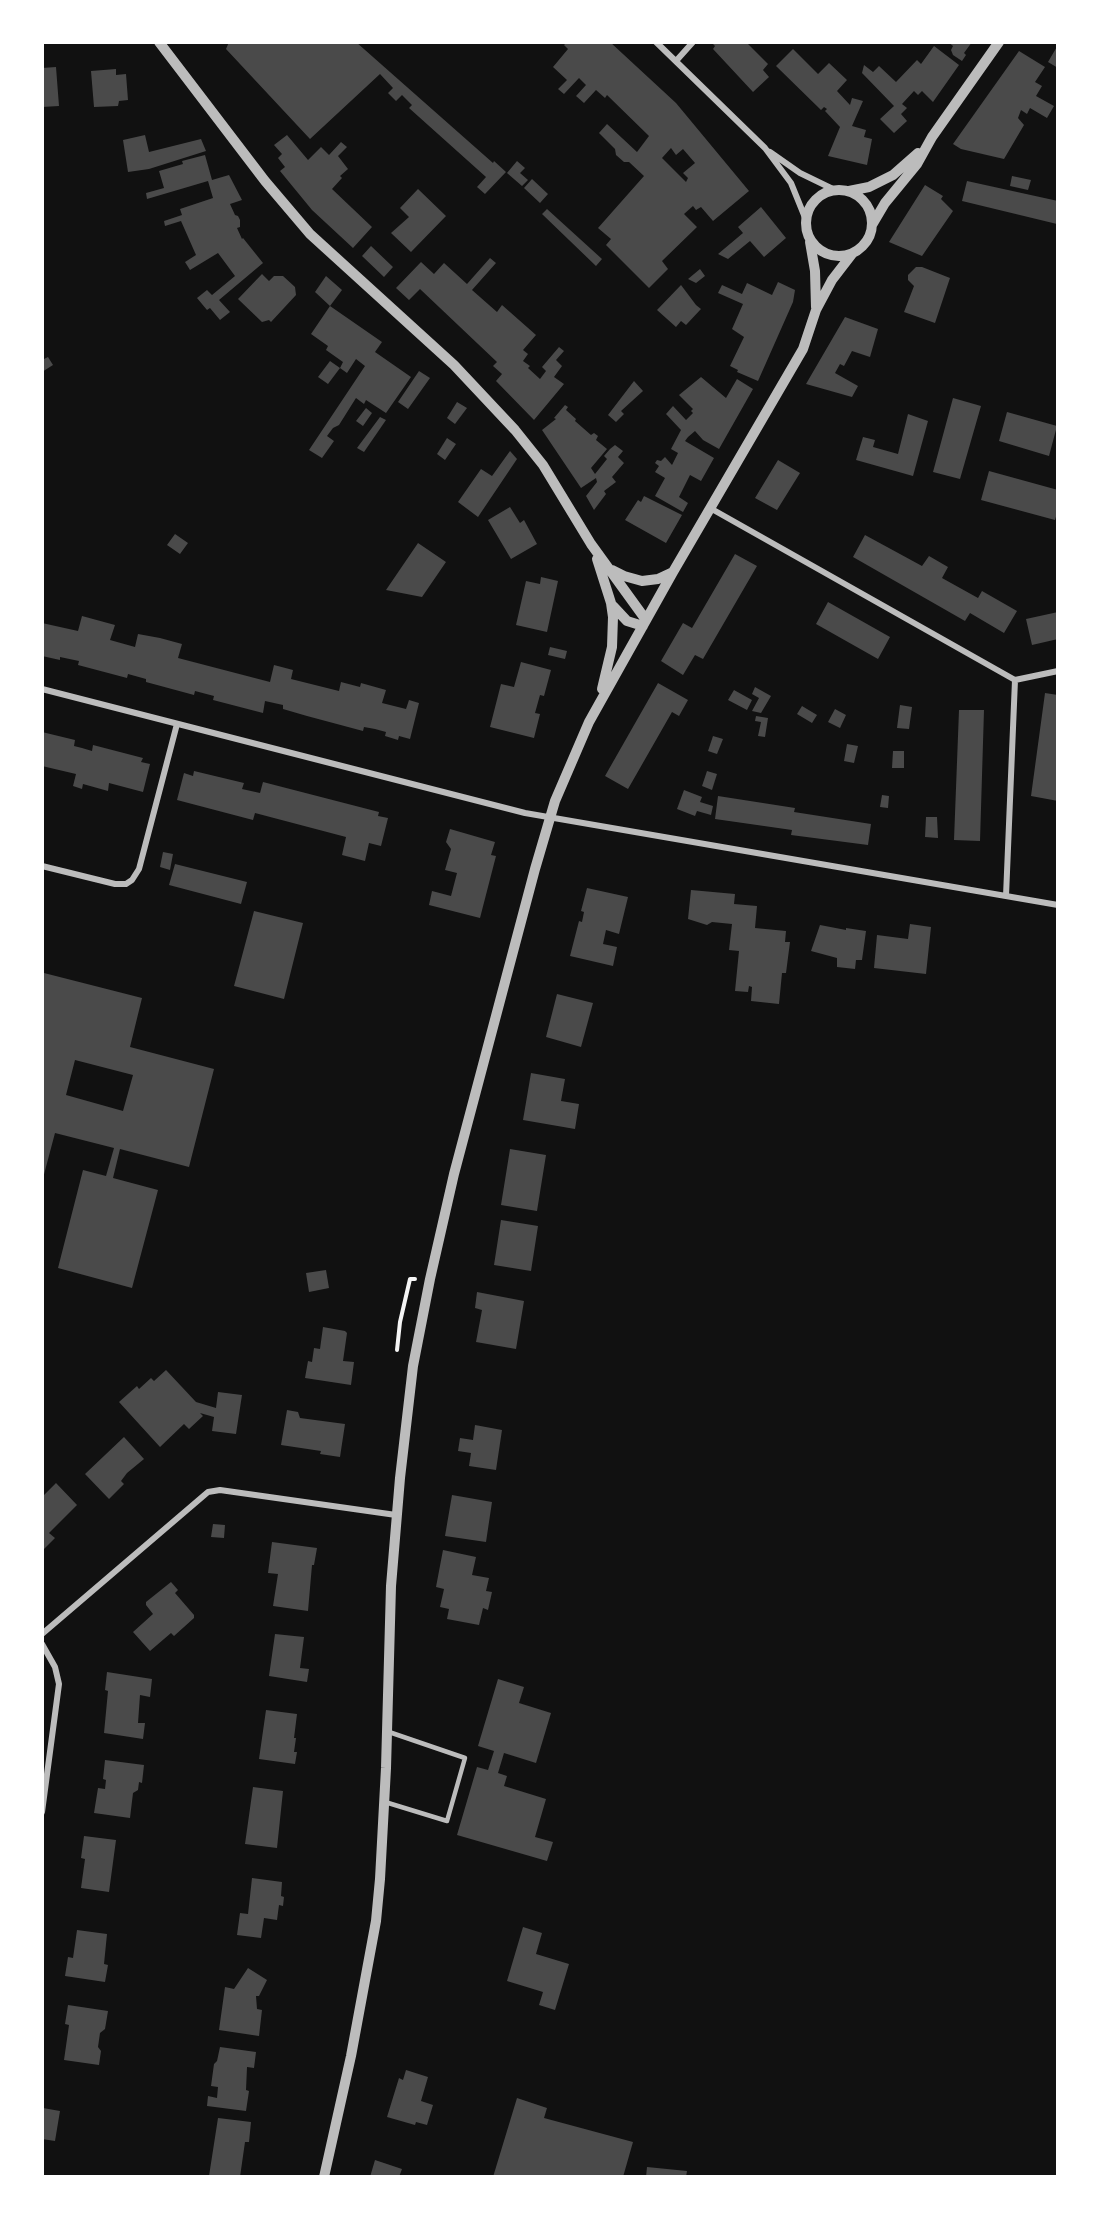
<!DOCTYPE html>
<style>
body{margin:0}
#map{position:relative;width:1100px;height:2219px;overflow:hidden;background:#111;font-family:"PT Sans Narrow",sans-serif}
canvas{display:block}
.frame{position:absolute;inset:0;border:44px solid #fff;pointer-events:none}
</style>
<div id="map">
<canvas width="1100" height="2219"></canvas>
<div class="frame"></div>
</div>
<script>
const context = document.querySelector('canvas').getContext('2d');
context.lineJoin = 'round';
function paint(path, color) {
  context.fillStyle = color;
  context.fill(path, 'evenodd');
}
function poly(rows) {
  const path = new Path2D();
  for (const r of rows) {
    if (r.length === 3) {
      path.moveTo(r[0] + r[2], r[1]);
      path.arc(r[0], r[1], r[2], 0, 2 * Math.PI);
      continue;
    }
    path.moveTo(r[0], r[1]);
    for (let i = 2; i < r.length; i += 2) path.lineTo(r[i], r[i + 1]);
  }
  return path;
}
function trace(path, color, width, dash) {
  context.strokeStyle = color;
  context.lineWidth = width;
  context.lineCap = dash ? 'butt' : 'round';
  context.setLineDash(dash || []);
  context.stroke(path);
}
paint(poly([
 [229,42,356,42,493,163,494,161,506,172,485,194,477,187,486,177,409,108,412,105,402,95,396,101,388,93,393,88,380,74,310,139,226,49],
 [567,42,610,42,676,103,749,191,713,221,701,207,696,210,693,206,684,214,697,227,662,261,668,269,649,288,606,245,611,239,598,228,644,176,629,162,624,162,616,155,615,149,599,133,607,124,637,152,649,136,607,95,605,98,596,90,584,103,576,96,586,85,579,78,564,94,558,89,567,80,553,67,568,49,564,45],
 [671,148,676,155,683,149,695,163,683,173,688,178,686,182,662,158],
 [711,42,746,42,768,64,763,70,769,77,753,92,713,49,715,46],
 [948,42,972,42,964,53,966,55,962,61,953,55,951,50,953,46],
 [1058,45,1058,68,1048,62],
 [934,46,959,65,933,102,922,91,918,95,914,91,902,104,907,108,901,114,907,121,894,133,880,119,894,106,862,73,864,65,873,72,879,66,896,82,917,60,921,64],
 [793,49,818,74,829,63,847,80,837,91,850,105,852,98,863,101,852,126,866,130,864,137,872,139,867,165,828,156,840,127,825,111,827,109,824,107,821,110,776,66],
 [1019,51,1045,67,1035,82,1042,86,1036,96,1054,106,1047,118,1030,108,1027,114,1021,110,1018,118,1024,125,1004,159,961,149,953,144],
 [56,67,59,106,42,107,42,68],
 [116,69,116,75,126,74,128,100,119,101,118,106,94,107,91,71],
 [145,135,149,152,201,139,206,151,149,169,128,172,123,140],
 [287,135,308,160,321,147,329,155,341,142,347,147,338,156,348,169,340,176,342,178,332,189,372,227,353,248,312,210,280,171,285,167,278,158,282,154,274,145],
 [205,155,212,180,229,175,242,200,230,204,235,215,238,216,240,220,240,227,237,228,242,239,243,238,263,263,219,300,230,312,220,320,210,308,207,310,197,298,207,290,212,295,235,276,218,253,190,270,185,262,196,255,181,221,165,226,164,221,182,215,180,209,213,198,208,181,147,199,146,193,164,188,159,171,183,164,182,161],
 [517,161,525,168,520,173,528,180,522,186,507,173],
 [1012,176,1031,180,1028,190,1010,186],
 [532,179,548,194,540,203,524,188],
 [967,181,1058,201,1057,224,962,201],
 [925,185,943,196,941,199,953,211,922,256,889,242],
 [418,189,446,216,411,252,391,233,409,217,400,208],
 [761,207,786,238,764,257,750,241,728,259,718,254,743,233,738,227],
 [547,209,602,259,596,266,542,214],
 [371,246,393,267,384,277,362,256],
 [490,258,496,263,472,290,497,312,502,305,536,335,523,350,528,354,523,361,530,366,528,368,540,379,546,371,542,367,559,347,564,351,556,360,562,366,554,377,564,384,534,420,496,381,502,374,493,366,497,362,420,289,409,300,396,288,421,262,434,274,444,263,467,284],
 [916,267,922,267,950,278,935,323,904,312,914,286,908,280,908,275],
 [700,269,705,276,696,283,688,279],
 [262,274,269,281,274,276,283,276,295,287,296,295,271,322,269,320,262,322,238,299],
 [326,276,342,290,330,306,315,292],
 [778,282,795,290,793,302,758,381,737,372,738,370,730,366,744,337,732,329,743,304,718,293,722,285,742,294,747,283,772,295],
 [681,285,696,305,701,309,686,325,681,321,676,327,657,310],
 [330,306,382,342,375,352,411,377,386,413,366,400,364,404,356,398,339,425,333,428,327,436,334,441,322,458,309,450,365,366,356,359,347,373,340,368,343,362,326,350,328,346,311,334],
 [845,317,878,329,870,357,852,351,844,366,840,364,835,373,858,386,852,397,806,384],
 [48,357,53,365,42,372,42,360],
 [330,361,340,368,328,384,318,377],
 [419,371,430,378,408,409,398,402],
 [701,377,726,398,737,379,753,389,719,449,703,440,695,431,688,437,685,441,714,458,701,481,690,475,679,497,688,503,683,512,655,496,665,478,655,472,659,466,655,463,657,460,661,461,665,457,672,465,678,453,671,449,681,430,666,414,673,406,686,420,693,413,691,411,693,409,679,395],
 [634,381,643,391,621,411,624,414,616,422,608,415],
 [953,398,981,406,960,479,933,472],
 [457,402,467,408,455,424,447,418],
 [565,405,568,407,566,410,576,419,575,421,591,435,594,433,598,436,596,440,607,449,591,468,595,474,607,459,604,456,610,449,615,445,623,451,618,457,624,463,612,477,616,482,604,491,606,494,594,510,586,496,597,482,596,478,581,488,542,430,556,419,554,418],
 [366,408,372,413,363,426,356,421],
 [1007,412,1057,426,1049,456,999,441],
 [908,414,928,421,913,476,856,460,863,437,875,440,873,447,898,454],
 [380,417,386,420,364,452,357,448],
 [447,438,456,444,445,460,437,454],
 [510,451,517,459,478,517,458,502,481,469,492,476],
 [778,460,800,473,777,510,755,498],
 [989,471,1058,490,1058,510,1055,520,981,500],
 [644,496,682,515,666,543,625,520,638,500,641,502],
 [510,507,520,523,524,520,537,544,511,559,488,520],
 [175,534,188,543,180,554,167,545],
 [865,535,922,566,929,556,948,567,942,578,978,598,982,591,1017,611,1004,633,970,613,965,621,853,557],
 [418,543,446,562,422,597,386,590],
 [735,554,757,566,703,659,695,655,683,675,661,661,683,623,692,628],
 [541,577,558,581,547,632,516,625,526,581,540,584],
 [828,602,890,637,878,659,816,624],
 [1058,612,1058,639,1032,645,1026,619],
 [82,616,115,625,110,640,135,647,138,634,160,638,182,644,178,658,270,682,274,665,293,670,291,679,339,691,341,682,360,687,361,683,386,690,382,703,406,709,409,700,419,703,410,739,399,736,398,740,385,736,386,732,375,729,364,727,363,731,307,716,283,709,283,705,265,701,263,713,213,700,214,696,195,691,194,695,146,682,146,679,128,674,127,678,78,665,79,661,60,657,60,660,42,656,42,623,78,631],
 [550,647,567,651,565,659,548,655],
 [521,662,551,670,544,696,540,695,535,713,540,714,534,738,490,727,501,684,514,687],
 [658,683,688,700,679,716,672,712,628,789,605,776],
 [755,687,771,696,761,713,752,711,759,698,752,694],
 [734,690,752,700,747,710,728,700],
 [1045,693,1058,695,1058,801,1031,796],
 [900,705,912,707,909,729,897,728],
 [802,706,817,715,812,723,797,714],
 [835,709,846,715,840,728,828,722],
 [959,710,984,710,980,841,954,840],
 [756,716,768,718,765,737,758,736,761,722,755,721],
 [42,732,75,740,74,746,82,748,92,751,93,745,143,758,141,762,150,764,143,792,109,783,108,791,83,784,82,789,73,786,76,774,42,766],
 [713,736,723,739,717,754,708,751],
 [847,744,858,746,854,763,844,761],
 [893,751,904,751,904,768,892,768],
 [194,771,244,783,242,789,260,793,263,782,379,812,378,816,388,818,381,846,369,843,365,861,342,855,346,837,255,813,253,820,177,800,184,773,193,776],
 [707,771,717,774,712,790,702,786],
 [684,790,702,797,700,802,713,806,711,815,697,811,695,816,677,809],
 [882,795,889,796,888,808,880,807],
 [718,796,795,808,794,812,871,824,868,845,791,835,792,830,715,819],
 [926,817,937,817,938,838,925,837],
 [450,829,495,842,491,855,496,856,480,918,429,905,432,891,451,896,457,873,445,870,451,849,446,842],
 [163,852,173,854,170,870,160,867],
 [175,864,247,882,241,904,169,885],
 [587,888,628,897,619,934,606,930,603,944,617,947,613,966,570,956,579,921,582,922,584,912,581,911],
 [691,890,735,894,734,904,757,906,755,928,786,931,785,942,790,942,786,973,782,973,779,1004,751,1001,752,987,749,986,748,992,735,991,739,951,729,950,732,924,712,922,707,925,688,919],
 [254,911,303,923,284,999,234,986],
 [910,924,931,927,926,974,874,968,877,935,908,939],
 [820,925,846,930,846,928,866,931,862,960,856,960,855,969,837,967,837,958,811,951],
 [44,973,142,998,130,1047,214,1069,189,1167,120,1149,113,1178,158,1190,132,1288,58,1268,83,1170,106,1176,114,1148,55,1133,42,1182,42,980],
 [75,1060,133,1075,123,1111,66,1095],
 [557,994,593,1003,581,1047,546,1037],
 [531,1073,565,1079,561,1101,579,1104,575,1129,523,1120],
 [510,1149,546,1155,537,1211,501,1205],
 [501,1220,538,1226,531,1271,494,1265],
 [326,1270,329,1288,309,1292,306,1273],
 [477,1292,524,1301,516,1349,476,1342,482,1310,475,1308],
 [323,1327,345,1331,347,1333,343,1361,354,1362,351,1385,305,1378,308,1361,312,1362,314,1348,320,1349],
 [166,1370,196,1402,216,1408,218,1392,242,1395,236,1434,212,1431,214,1417,200,1413,203,1416,189,1429,184,1424,160,1447,119,1402,137,1386,139,1389,151,1378,154,1381],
 [287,1410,298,1412,300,1418,345,1424,340,1457,320,1454,321,1451,281,1445],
 [475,1425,502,1430,496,1470,469,1466,471,1453,458,1451,460,1438,473,1440],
 [124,1437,144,1459,127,1473,121,1481,124,1484,109,1499,85,1474],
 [56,1483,77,1505,49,1533,55,1538,42,1551,42,1497],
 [452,1495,492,1502,486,1542,445,1536],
 [213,1524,225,1525,224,1538,211,1537],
 [272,1542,317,1548,314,1565,312,1565,308,1611,273,1606,278,1574,268,1573],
 [443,1550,476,1557,472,1575,489,1578,486,1591,492,1592,488,1610,483,1608,479,1625,447,1619,449,1609,440,1607,444,1589,436,1587],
 [171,1582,178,1590,175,1593,194,1615,194,1618,174,1636,171,1633,150,1651,133,1632,153,1614,146,1605,146,1602],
 [275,1634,304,1637,300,1668,309,1669,307,1682,269,1676],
 [107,1672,152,1679,150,1697,140,1695,138,1723,145,1723,143,1739,104,1733,108,1691,105,1690],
 [498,1679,524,1687,519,1703,551,1713,536,1763,504,1753,498,1773,507,1776,504,1786,546,1799,535,1837,553,1842,547,1861,457,1835,477,1767,488,1770,494,1751,478,1746],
 [266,1710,297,1714,294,1738,296,1738,294,1752,297,1752,295,1764,259,1759],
 [105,1760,144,1765,142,1783,139,1782,138,1790,133,1793,130,1818,94,1813,98,1788,105,1789,106,1780,103,1779],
 [253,1787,283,1791,277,1848,245,1844],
 [84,1836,116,1840,109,1892,81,1888,85,1859,81,1858],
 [252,1878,282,1882,281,1896,284,1897,283,1906,279,1905,277,1920,264,1918,261,1938,237,1935,240,1913,248,1914],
 [523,1927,542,1933,536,1954,569,1964,555,2010,539,2005,543,1992,507,1981],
 [77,1930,107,1934,104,1964,108,1965,105,1982,65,1976,68,1957,73,1958],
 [248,1968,267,1980,259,1996,256,1996,257,2009,262,2010,259,2036,219,2030,225,1987,234,1989],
 [68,2005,108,2011,105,2029,100,2033,98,2047,101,2051,99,2065,64,2060,69,2025,65,2024],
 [220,2047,256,2052,254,2068,247,2067,246,2090,249,2091,246,2111,207,2106,208,2096,217,2098,218,2087,211,2086,214,2064,217,2061],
 [406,2070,428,2077,421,2101,433,2105,427,2125,416,2122,415,2125,387,2117,399,2078,403,2080],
 [517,2098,547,2108,544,2118,633,2142,623,2177,493,2177],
 [43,2108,60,2111,55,2141,42,2139],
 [218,2118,251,2122,249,2142,245,2142,240,2177,209,2176],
 [375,2160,402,2169,399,2177,370,2177],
 [647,2167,687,2171,686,2177,646,2177]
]), '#4a4a4a');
trace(poly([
 [397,1350,400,1322,410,1279,415,1279]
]), '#f5f5f5', 4);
trace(poly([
 [385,1802,447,1821,465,1758,389,1732]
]), '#bcbcbc', 4.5);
trace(poly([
 [656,42,765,148,791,183,806,220],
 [676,61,693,42],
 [770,152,800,173,835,190],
 [710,508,1015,680,1058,671],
 [42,689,525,813,1058,905],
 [42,866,115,884,126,884,132,880,139,869,177,724],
 [1006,896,1015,680],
 [42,1634,208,1492,220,1490,396,1515],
 [42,1644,55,1667,59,1684,42,1812]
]), '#bcbcbc', 6);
trace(poly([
 [159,42,265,181,310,234,454,365,515,430,543,465,591,544,646,620],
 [839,223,33],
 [849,191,869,187,893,175,918,153],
 [872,225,885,203,917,164,932,137,999,42],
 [810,242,815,271,816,307],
 [597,559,611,603,613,617,612,647,602,689],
 [612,570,624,576,642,581,658,579,673,572],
 [613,606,627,621,643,626],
 [324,2177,351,2056,376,1921,380,1879,386,1768,391,1586,400,1478,413,1366,430,1279,454,1174,535,869,555,801,589,722,673,572,803,349,816,310,832,280,852,254]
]), '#bcbcbc', 10);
</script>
